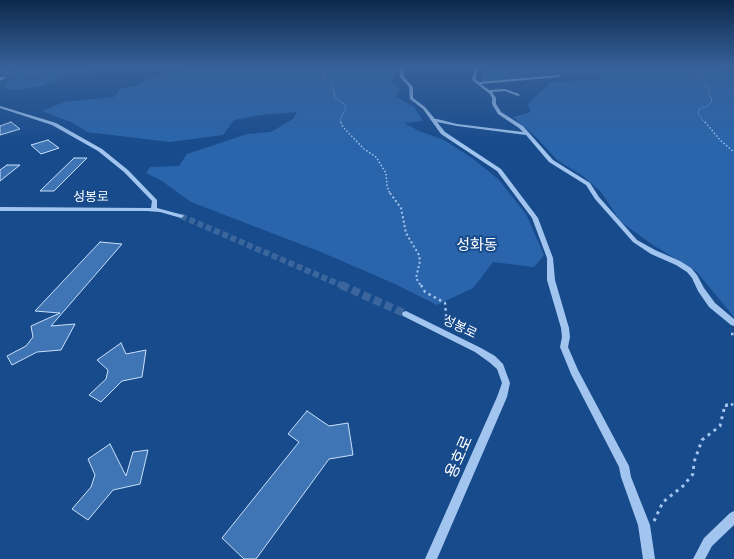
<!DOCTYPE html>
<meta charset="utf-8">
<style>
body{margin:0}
canvas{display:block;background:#184b8c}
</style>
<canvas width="734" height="559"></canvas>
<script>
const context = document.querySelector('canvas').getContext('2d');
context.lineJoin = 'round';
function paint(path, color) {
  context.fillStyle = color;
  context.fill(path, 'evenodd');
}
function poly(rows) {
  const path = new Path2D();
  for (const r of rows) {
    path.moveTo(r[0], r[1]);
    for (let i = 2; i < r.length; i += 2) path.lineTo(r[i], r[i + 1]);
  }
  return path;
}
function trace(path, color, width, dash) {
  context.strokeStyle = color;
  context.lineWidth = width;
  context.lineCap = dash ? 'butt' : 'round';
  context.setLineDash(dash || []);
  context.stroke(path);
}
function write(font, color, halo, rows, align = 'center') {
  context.font = font + ' "Golos Text","Noto Sans KR",sans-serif';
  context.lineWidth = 4;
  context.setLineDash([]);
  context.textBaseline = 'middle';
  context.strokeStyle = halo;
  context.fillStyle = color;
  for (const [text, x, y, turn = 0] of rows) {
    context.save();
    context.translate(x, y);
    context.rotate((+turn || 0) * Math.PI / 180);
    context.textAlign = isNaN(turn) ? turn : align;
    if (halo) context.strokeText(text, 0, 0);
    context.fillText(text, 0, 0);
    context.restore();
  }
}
paint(poly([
 [0,67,15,69,32,67,120,67,58,79,41,86,19,90,4,88,7,83,14,78,0,78],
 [186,67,396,67,398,70,392,82,400,89,396,97,414,107,423,121,404,123,419,131,444,140,472,158,498,179,526,214,544,255,534,267,493,262,473,288,437,305,395,284,321,252,191,202,162,181,146,173,150,167,179,166,187,154,247,134,271,132,293,119,297,112,260,115,234,120,223,135,170,142,87,132,73,123,42,111,64,102,114,97,120,89,139,85,150,78],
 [480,67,723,67,725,70,734,74,734,317,697,272,653,245,621,222,601,192,583,176,557,160,537,138,513,117,531,112,528,104,551,82,602,79,597,76,558,74,483,82]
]), '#2a65ab');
const building = poly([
 [11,122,20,129,0,135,0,126,11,122],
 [48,140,59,148,41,154,31,145,48,140],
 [74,158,87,158,54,191,40,191,74,158],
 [7,165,20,165,0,181,0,170,7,165],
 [100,242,122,244,51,326,75,324,61,350,37,352,12,365,7,356,26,346,33,337,31,326,60,313,35,311,100,242],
 [121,343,126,354,146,350,142,377,122,381,101,402,89,395,106,379,108,370,97,360,121,343],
 [307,411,329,426,348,423,353,455,329,459,256,559,244,559,222,538,299,442,288,434,307,411],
 [110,444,126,476,133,452,148,450,140,484,113,490,88,520,72,509,91,487,95,475,88,459,110,444]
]);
paint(building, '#4075b5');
trace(building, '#c8dffa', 1);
trace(poly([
 [3,78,22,68]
]), '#3b669d', 4, [4, 2]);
trace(poly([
 [181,216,343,286]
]), '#3b669d', 6, [6, 3]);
trace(poly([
 [341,285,406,314]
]), '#3b669d', 8, [8, 4]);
trace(poly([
 [320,67,325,78,333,86,335,98,342,102,346,108,340,120,341,123],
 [677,67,698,75,708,89,712,101,709,105,699,110,698,114,705,123],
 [7,73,19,73],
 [25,73,42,73,65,67]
]), '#a2c5ef', 1, [1, 1.5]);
trace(poly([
 [341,122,343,127,364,149,376,157,386,173,387,186,390,194],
 [705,122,720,140,734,152]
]), '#a2c5ef', 1.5, [1.5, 2]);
trace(poly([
 [390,193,401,208,406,233,419,255,420,261,416,278,421,286]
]), '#a2c5ef', 2, [2, 2.5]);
trace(poly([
 [421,285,425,292,445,303,447,325],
 [731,334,734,334],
 [725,406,734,404]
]), '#a2c5ef', 2.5, [2.5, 3.5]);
trace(poly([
 [654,521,663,502,683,486,693,474,694,462,702,440,720,426,725,405,728,405]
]), '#a2c5ef', 3, [3, 4.5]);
paint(poly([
 [21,67,25,67,22,69,20,68,21,67],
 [399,67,403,67,404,77,413,87,413,98,425,107,435,119,437,119,457,124,523,132,519,128,498,114,492,104,492,98,490,94,472,80,475,67,479,67,475,79,479,82,560,75,559,77,481,84,489,90,505,89,519,94,520,95,518,96,505,91,492,92,496,98,496,104,501,112,523,126,553,160,590,183,599,197,637,240,655,250,680,261,691,268,697,275,704,288,715,303,734,319,734,326,731,325,709,307,698,291,692,278,687,272,676,265,651,254,633,242,595,199,586,185,549,162,526,135,457,126,437,122,445,132,501,169,538,218,553,258,555,280,569,328,570,337,568,347,578,370,629,466,631,477,650,525,655,559,643,559,638,525,621,477,619,467,571,374,560,347,562,337,561,328,547,280,547,258,532,218,497,171,441,134,423,109,410,99,409,87,400,77,399,67],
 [2,77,5,78,0,81,0,78,2,77],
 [0,106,56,123,102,149,128,170,157,200,157,208,183,215,184,216,181,218,160,212,147,211,0,211,0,207,151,208,152,201,124,172,98,151,52,125,0,108,0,106],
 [406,311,481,348,495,356,503,364,510,383,507,397,437,559,425,559,497,397,502,383,497,369,489,362,475,352,403,316,402,314,403,312,406,311],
 [734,511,734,525,712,546,705,559,693,559,704,538,730,513,734,511]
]), '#a2c5ef');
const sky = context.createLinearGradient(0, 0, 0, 145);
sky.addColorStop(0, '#0d294d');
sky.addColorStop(0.46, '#376199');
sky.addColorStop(1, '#37619900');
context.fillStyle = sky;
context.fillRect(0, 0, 734, 145);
write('13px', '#fff', '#184b8c', [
 ["성봉로",91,197],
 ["성봉로",460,327,26]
]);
write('15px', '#fff', '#184b8c', [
 ["성화동",477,245]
]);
write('16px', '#fff', '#184b8c', [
 ["용호로",459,457,-66]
]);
</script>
